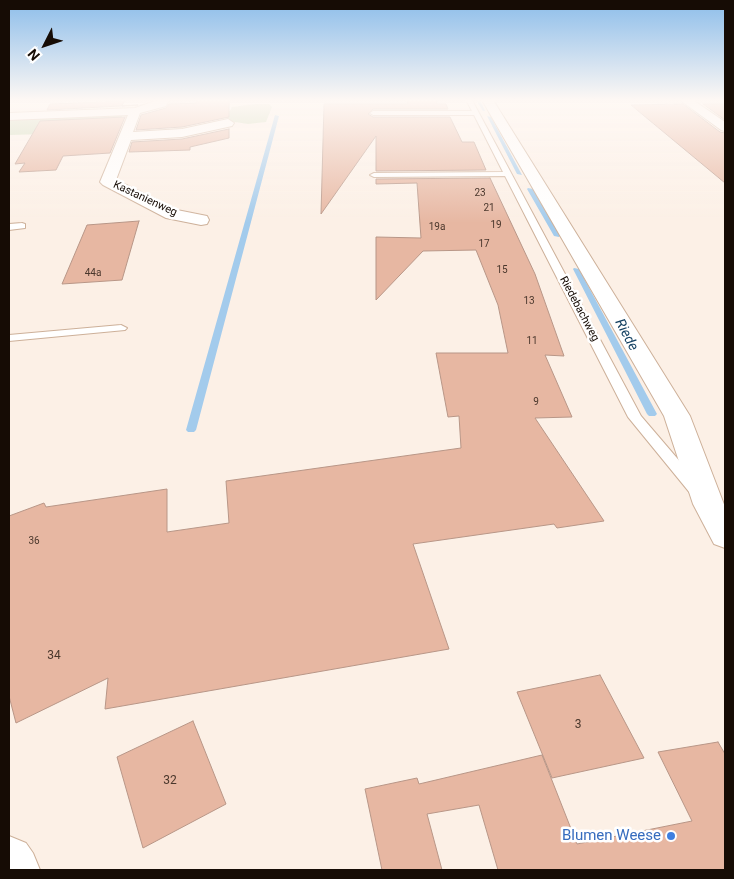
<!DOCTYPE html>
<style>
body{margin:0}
#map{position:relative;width:734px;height:879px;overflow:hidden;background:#fcf0e6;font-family:Roboto,sans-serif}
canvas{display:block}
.frame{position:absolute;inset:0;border:10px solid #160c05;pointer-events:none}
.north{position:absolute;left:20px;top:20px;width:50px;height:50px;-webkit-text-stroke:4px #fff;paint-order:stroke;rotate:229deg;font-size:14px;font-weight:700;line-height:20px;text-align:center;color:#160c05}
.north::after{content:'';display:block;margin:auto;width:18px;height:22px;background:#160c05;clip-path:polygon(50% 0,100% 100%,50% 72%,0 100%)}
</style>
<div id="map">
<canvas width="734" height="879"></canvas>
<div class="frame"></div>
<div class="north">N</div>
</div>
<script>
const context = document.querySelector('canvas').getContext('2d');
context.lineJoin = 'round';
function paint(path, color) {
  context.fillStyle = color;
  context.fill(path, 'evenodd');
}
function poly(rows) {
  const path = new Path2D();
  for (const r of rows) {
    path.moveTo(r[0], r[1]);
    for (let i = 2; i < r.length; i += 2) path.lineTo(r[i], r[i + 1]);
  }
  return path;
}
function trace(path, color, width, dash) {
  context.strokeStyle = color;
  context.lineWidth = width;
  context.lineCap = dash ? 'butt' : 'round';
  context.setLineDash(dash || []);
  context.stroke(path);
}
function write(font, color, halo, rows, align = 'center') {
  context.font = font + ' Roboto,sans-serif';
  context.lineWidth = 5;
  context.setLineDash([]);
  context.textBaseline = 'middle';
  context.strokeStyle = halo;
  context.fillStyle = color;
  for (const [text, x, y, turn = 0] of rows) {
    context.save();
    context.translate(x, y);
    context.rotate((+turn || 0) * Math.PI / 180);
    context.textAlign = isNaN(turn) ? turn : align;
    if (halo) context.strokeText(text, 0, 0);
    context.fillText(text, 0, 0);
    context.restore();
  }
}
paint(poly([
 [255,104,269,104,272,107,266,122,248,124,228,121,229,112,232,107],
 [123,114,113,141,48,134,9,135,9,120]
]), '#c7d6b0');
paint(poly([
 [280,100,284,100,284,101,282,102,280,100],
 [476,100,480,100,485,111,483,111,476,100],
 [275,115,279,116,196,430,194,432,188,432,186,430,275,115],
 [487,116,491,117,522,175,517,174,487,116],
 [528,188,533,189,560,236,559,237,554,236,527,189,528,188],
 [574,268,579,269,657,414,655,416,649,416,647,414,573,269,574,268]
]), '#a3cbec');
const building = poly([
 [197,100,229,100,229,117,182,127,136,130,141,115,166,108,169,104,197,103,197,100],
 [407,100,436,100,437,104,446,104,448,109,373,109,368,114,373,117,450,117,462,142,474,142,486,170,376,171,376,136,321,214,324,104,408,104,407,100],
 [124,101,122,106,138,105,47,110,50,104,124,101],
 [683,104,720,132,725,133,725,183,631,105,683,104],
 [703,104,725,104,725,120,703,104],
 [125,117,110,153,63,156,56,170,19,172,25,163,15,164,40,121,125,117],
 [229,129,229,138,190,147,190,150,129,152,132,142,182,139,229,129],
 [490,178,535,274,564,356,545,355,572,417,535,418,604,521,557,528,554,524,413,544,449,649,105,709,108,678,16,723,9,696,9,516,44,503,46,507,167,489,167,532,229,523,226,481,461,448,459,416,448,417,436,353,508,353,498,305,476,250,423,251,376,300,376,237,421,238,417,183,376,184,376,179,490,178],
 [139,221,122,280,62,284,87,225,139,221],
 [600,675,644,758,552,778,517,692,600,675],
 [193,721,226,804,143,848,117,757,193,721],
 [718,742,725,754,725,870,498,870,479,805,427,814,442,870,382,870,365,789,417,778,419,784,542,755,577,844,692,821,658,752,718,742]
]);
paint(building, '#e7b7a2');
trace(building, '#b89687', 1);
const lane = poly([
 [466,100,472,100,641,416,700,485,702,489,700,493,690,493,628,417,505,176,374,177,370,175,374,173,503,172,474,115,373,115,370,113,373,111,472,111,466,100],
 [22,223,25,224,25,228,9,230,9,224,22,223],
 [121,325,127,328,125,330,9,341,9,335,121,325]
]);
const street = poly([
 [158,100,169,100,166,106,140,113,133,132,182,129,228,119,234,123,232,126,182,137,131,140,116,180,177,210,207,216,209,220,207,224,201,225,166,218,103,185,100,182,128,115,9,120,9,113,135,108,158,100],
 [482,100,493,100,690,416,725,507,725,548,714,544,693,504,664,416,482,100],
 [680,100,693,100,725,122,725,131,721,130,680,100],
 [9,836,26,843,33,853,40,870,9,870,9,836]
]);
trace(lane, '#cdb099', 2);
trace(street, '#cdb099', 2);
paint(lane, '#fff');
paint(street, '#fff');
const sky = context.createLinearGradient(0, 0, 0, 223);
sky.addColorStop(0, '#8cbdea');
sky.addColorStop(0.45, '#fef8f4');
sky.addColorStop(1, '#fef8f400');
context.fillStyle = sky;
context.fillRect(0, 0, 734, 223);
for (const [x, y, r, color] of [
 [671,836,5,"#3f7fe0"]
]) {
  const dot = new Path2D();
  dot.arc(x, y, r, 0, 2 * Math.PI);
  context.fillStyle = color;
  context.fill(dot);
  trace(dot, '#fff', 2);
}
write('10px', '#4a372c', null, [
 ["23",480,193],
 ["21",489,208],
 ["19",496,225],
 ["19a",437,227],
 ["17",484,244],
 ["15",502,270],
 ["44a",93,273],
 ["13",529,301],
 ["11",532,341],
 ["9",536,402],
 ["36",34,541]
]);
write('11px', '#160c05', '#fff', [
 ["Kastanienweg",145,199,25],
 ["Riedebachweg",579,309,62]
]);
write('12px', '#4a372c', null, [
 ["34",54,656],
 ["3",578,725],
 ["32",170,781]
]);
write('italic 14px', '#144162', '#fff', [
 ["Riede",626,335,62]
]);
write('15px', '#366cbe', '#fff', [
 ["Blumen Weese",661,836]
], 'right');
</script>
